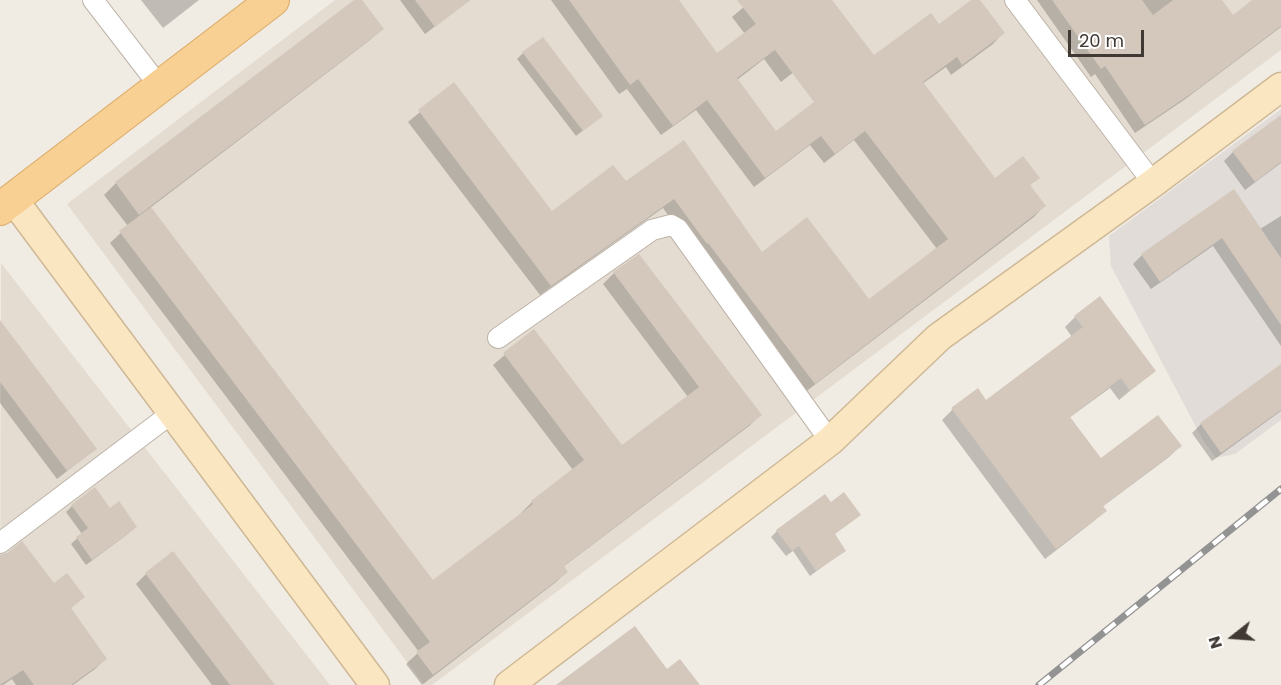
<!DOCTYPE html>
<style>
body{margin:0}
#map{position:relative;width:1281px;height:685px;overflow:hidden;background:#f0ebe3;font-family:Poppins,sans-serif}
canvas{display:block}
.north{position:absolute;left:1203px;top:607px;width:60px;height:60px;-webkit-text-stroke:4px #fff;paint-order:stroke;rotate:253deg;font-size:16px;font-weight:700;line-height:24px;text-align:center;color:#413a34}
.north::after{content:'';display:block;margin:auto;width:21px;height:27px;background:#413a34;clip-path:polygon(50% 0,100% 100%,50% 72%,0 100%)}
.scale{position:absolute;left:1068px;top:30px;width:76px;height:27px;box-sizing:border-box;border:3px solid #413a34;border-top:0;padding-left:8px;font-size:18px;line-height:21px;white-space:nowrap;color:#413a34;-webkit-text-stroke:4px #fff;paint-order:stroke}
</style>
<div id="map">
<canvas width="1281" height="685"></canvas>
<div class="north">N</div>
<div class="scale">20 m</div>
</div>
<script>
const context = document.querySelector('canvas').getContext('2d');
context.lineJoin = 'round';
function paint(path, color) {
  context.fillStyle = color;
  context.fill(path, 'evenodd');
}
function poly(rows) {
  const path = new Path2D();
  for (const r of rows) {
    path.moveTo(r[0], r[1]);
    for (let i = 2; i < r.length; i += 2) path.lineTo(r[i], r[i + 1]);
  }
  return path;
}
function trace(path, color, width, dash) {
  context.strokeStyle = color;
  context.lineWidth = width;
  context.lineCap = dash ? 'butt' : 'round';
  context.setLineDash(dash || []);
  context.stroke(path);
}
paint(poly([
 [335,0,1281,0,1281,50,432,685,424,685,67,204],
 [1,263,330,685,0,685]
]), '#e4dcd1');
paint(poly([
 [1281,109,1281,420,1235,454,1216,458,1204,442,1111,266,1109,236]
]), '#e2dcd8');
paint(poly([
 [141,0,199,0,163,28],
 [356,0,360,0,382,29,370,40,150,208,433,583,523,515,521,513,532,502,573,470,493,365,533,331,621,447,688,397,603,284,614,273,639,256,760,415,749,426,563,567,566,572,556,582,422,685,406,664,419,652,110,243,128,226,104,195,116,183],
 [400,0,470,0,425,34],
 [551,0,677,0,717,55,745,34,732,17,752,0,830,0,840,36,781,82,764,59,737,80,776,133,939,26,973,0,978,0,1003,33,993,44,951,75,946,67,922,84,995,180,1038,177,1029,186,1044,206,1034,217,804,393,696,254,663,208,540,295,408,122,454,84,552,213,625,183,683,142,762,254,869,301,937,249,854,140,824,163,810,145,754,187,696,110,661,135,627,89,619,94],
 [1037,0,1220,0,1232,17,1254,0,1281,0,1281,27,1184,100,1135,133,1095,74,1091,77],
 [523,53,601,116,576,136,517,59],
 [1281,116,1281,163,1245,190,1224,161,1233,152],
 [1281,216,1281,346,1213,246,1151,289,1133,264,1142,255,1260,229],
 [1075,317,1154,371,1119,400,1110,388,1069,418,1100,460,1180,446,1169,457,1102,507,1105,511,1094,521,1045,559,942,420,952,410,986,402,1072,337,1065,327],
 [0,322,95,449,57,479,0,403],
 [1281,366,1281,411,1212,461,1192,433,1201,424],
 [72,506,129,533,86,565,71,544,82,534,66,512],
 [777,531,833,535,844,551,810,576,793,551,786,556,771,537],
 [0,556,54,585,83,596,70,609,106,658,95,669,73,685,16,685,12,679,3,685,0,685],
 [146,574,273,685,212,685,136,584]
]), '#0003');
paint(poly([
 [354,0,362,0,384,29,139,215,115,182],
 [415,0,470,0,435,27],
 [569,0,679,0,717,53,756,24,737,0,832,0,874,55,931,13,939,24,971,0,980,0,1005,33,962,65,957,57,923,82,995,178,1023,156,1040,178,1030,185,1046,206,815,384,708,243,707,244,674,199,551,286,418,110,454,82,552,211,613,165,626,181,684,140,762,252,807,217,869,299,948,239,865,131,835,154,821,136,765,178,707,100,673,126,638,79,630,85],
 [775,50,814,102,776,131,737,78],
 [1052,0,1142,0,1153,15,1173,0,1222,0,1233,15,1252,0,1281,0,1281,26,1195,91,1145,125,1105,66,1101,69],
 [543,37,603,116,583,131,522,52],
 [1281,115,1281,162,1255,182,1232,151],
 [1234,189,1281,258,1281,325,1222,238,1160,282,1141,254],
 [151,207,433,580,533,504,531,501,584,460,503,353,534,329,622,445,699,387,613,272,639,254,762,415,564,566,568,572,433,675,416,652,430,642,119,231],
 [1100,296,1156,371,1130,391,1121,378,1070,417,1101,458,1158,415,1182,446,1103,506,1107,511,1056,549,951,408,978,388,986,400,1083,327,1074,316],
 [0,320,97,449,67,471,0,382],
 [1281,364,1281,410,1221,453,1200,423],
 [95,487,110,508,119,501,137,527,92,560,76,537,88,528,71,505],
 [844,492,861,515,835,534,846,551,816,571,799,546,792,551,776,530,825,494,831,502],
 [22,541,54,583,67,573,85,597,71,608,107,659,71,685,34,685,23,670,0,685,0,555,7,553],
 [173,551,275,685,230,685,145,573],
 [635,626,667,669,680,659,700,685,556,685]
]), '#d4c8bc');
const street = poly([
 [93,0,160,87],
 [1015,0,1153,183],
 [498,338,652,230,671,225,678,229,830,441],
 [0,543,172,413]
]);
const secondary = poly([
 [13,199,375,685],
 [509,685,830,441,939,337,1153,183,1281,87]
]);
const primary = poly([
 [0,209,273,0]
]);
trace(street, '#beb4a9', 22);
trace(secondary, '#ceb895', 31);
trace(primary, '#dbaa66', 34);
trace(street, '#fff', 20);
trace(secondary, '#fbe6c2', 28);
trace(primary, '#f8d094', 32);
const rail = poly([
 [1039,685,1281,489]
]);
trace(rail, '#939393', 7);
trace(rail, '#fff', 4.5, [14]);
</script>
